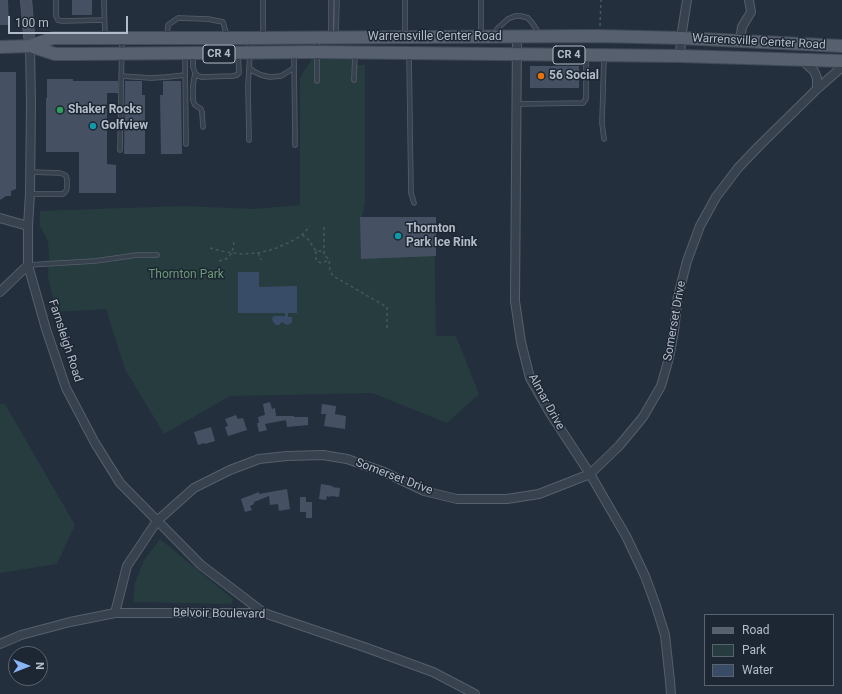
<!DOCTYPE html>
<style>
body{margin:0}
#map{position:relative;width:842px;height:694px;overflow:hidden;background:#242f3e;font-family:Roboto,sans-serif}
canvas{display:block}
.legend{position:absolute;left:704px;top:614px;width:130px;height:72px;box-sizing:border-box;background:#1d2633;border:1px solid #59626f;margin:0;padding:5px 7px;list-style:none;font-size:12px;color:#b4bcc9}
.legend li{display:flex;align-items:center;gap:8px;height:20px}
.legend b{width:20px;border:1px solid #59626f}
.north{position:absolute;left:8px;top:646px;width:40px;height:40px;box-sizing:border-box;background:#1d2633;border:1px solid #59626f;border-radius:50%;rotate:90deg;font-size:11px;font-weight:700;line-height:16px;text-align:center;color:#b4bcc9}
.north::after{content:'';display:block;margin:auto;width:14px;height:18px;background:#8ab4f8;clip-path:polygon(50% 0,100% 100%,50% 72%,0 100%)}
.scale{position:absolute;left:8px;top:16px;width:120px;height:18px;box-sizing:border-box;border:2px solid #b4bcc9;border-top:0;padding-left:5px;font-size:12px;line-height:14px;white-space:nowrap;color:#b4bcc9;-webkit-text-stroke:3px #1d2633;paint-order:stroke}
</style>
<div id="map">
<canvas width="842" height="694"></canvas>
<ul class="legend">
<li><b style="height:5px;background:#56606e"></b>Road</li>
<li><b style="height:11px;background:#263c3f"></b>Park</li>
<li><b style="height:11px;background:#394c67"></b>Water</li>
</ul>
<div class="north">N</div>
<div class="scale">100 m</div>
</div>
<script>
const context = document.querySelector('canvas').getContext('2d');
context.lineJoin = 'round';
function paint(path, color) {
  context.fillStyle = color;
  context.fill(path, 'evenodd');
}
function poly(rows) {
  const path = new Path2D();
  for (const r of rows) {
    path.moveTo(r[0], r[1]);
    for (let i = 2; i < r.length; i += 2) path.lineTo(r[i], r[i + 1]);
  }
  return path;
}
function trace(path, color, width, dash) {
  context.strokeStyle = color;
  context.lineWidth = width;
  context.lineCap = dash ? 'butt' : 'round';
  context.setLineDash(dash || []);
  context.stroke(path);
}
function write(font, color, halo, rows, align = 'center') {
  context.font = font + ' Roboto,sans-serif';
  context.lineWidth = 3;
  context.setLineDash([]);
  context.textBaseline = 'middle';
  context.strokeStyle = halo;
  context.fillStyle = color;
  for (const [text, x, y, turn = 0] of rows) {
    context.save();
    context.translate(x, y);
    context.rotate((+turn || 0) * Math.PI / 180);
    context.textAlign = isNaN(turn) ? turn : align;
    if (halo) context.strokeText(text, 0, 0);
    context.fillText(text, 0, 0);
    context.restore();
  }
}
paint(poly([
 [316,52,355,53,355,65,365,65,365,203,362,217,434,220,436,336,456,336,479,394,447,423,372,393,230,396,164,434,125,369,106,309,56,312,48,277,49,256,48,241,40,226,40,211,184,206,254,209,300,205,300,78],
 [0,404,5,404,75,525,57,564,0,573],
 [160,539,233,599,231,604,133,602,135,583,144,560]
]), '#263c3f');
paint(poly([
 [238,272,259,272,259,287,297,286,297,313,288,313,288,317,292,317,292,322,290,324,287,325,282,322,279,325,276,325,273,322,272,318,274,316,285,316,285,313,238,313]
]), '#394c67');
paint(poly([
 [0,0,8,0,9,25,0,25],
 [72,0,92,0,92,15,72,15],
 [530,66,579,66,579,88,530,88],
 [0,72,16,72,16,189,11,191,11,196,6,196,0,200],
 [47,79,73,79,73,81,118,81,118,93,107,93,107,164,116,165,116,193,79,193,79,152,46,152,46,98,47,98],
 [125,81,142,81,142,95,145,95,145,154,124,154],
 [163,81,181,81,182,154,161,154,160,95,163,95],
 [360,217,436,217,436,256,361,259],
 [270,402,272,409,275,408,276,416,294,416,294,417,308,417,308,425,287,427,286,420,265,424,267,430,259,432,257,423,259,423,258,417,265,415,263,404],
 [322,404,336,406,335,414,346,416,345,429,324,426,326,414,321,414],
 [236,415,238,419,243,418,247,430,228,436,225,427,228,426,225,419],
 [211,427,215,441,205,444,204,443,198,445,194,432],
 [321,484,333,486,332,487,340,488,339,497,331,496,330,497,327,496,326,500,319,499],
 [287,489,290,509,279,511,278,504,270,505,269,496,254,502,254,504,250,506,252,510,245,512,241,499,259,492,259,494],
 [300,497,306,497,306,502,312,502,312,518,306,518,306,512,300,512]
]), '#455162');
const service = poly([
 [56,0,56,16,58,20,62,21,104,20],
 [104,0,105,38],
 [263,0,263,36],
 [331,0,331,36],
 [405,0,405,35],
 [481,0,481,35],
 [493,35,498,28,508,19,515,16,521,16,528,18,533,24,540,35],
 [167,36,168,25,178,18,208,19,223,22,227,36],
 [336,36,337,0],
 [317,38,317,81],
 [294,53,295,145],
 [185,54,186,144],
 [193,54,193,67,195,73,198,76,202,77,233,76,237,75,239,73,238,54],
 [409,54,411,193,414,203],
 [604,57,602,123,604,139],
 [249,67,253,71,261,75,270,77,281,76,294,68],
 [195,73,193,85,193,100,194,103,195,105,201,109,202,112,203,127],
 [121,76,151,78,167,77,185,75],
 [354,80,355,53],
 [517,104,583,103,586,99,586,57],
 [249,140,248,86,250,53,250,39],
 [120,150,122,39],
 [30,172,60,173,63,174,66,176,67,179,67,188,66,191,63,194,30,194],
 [28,265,95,261,137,255,157,255]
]);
const minor = poly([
 [517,37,515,301,521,342,530,378,550,413,590,474,626,536,645,576,656,606,665,635,670,681,671,694],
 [740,41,742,27,751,12,749,0],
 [30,46,31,103,30,194,28,226,28,265,46,329,66,388,95,443,120,483,201,565,264,613],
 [680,56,681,38,687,0],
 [802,60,814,71,817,78,817,89],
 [0,218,28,226],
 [0,292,28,265],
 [115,613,127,566,157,521,194,488,230,470,259,459,287,456,323,455,347,459,384,472,424,491,457,499,507,499,539,494,590,474,619,446,643,417,661,386,669,358,674,331,678,296,687,261,700,226,716,197,738,168,759,146,817,89,842,67],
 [0,644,21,635,70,622,115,613,264,613,367,648,433,672,475,694]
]);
const secondary = poly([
 [26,0,30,46]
]);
const primary = poly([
 [30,46,55,54,76,54,316,52,680,56,842,61],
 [0,47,30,46,53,38,250,38,598,36,681,38,842,46]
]);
trace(service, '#565f6c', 5.5);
trace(minor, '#565f6c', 10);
trace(secondary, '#565f6c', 12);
trace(primary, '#414a57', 14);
trace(poly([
 [600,26,601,0],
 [324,227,324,254,329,260,330,271,333,276,387,307,387,330],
 [302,235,308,239,316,251,324,251],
 [210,248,226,252,242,254,258,253,274,249,290,242,301,236,310,226],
 [316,251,316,259,318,262,322,263,329,260],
 [258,253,261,260],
 [219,261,226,259,232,253,234,242]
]), '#44595c', 1.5, [3, 3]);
trace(service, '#38414e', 4);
trace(minor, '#38414e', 8);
trace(secondary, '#465061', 11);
trace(primary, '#56606e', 12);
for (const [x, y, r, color] of [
 [541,76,4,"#e8710a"],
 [60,110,4,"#2e9e5b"],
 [93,126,4,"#0f9aa8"],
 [398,236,4,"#0f9aa8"]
]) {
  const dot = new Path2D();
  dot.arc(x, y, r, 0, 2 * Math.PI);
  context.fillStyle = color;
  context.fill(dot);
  trace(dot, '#1d2633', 1.5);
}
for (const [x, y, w] of [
 [219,54,32],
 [569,55,32]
]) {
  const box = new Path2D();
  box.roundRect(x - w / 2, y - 9, w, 18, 3);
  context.fillStyle = '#1d2633';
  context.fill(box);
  trace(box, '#b4bcc9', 1);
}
write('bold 11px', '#b4bcc9', null, [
 ["CR 4",219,54],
 ["CR 4",569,55]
]);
write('12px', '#b4bcc9', '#1d2633', [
 ["Warrensville Center Road",435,37],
 ["Warrensville Center Road",759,42,3],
 ["Somerset Drive",675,321,-80],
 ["Farnsleigh Road",65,341,72],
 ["Almar Drive",546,402,61],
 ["Somerset Drive",394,477,21],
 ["Belvoir Boulevard",219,614,1]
]);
write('bold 12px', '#b4bcc9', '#1d2633', [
 ["56 Social",549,76],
 ["Shaker Rocks",68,110],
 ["Golfview",101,126],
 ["Thornton",406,229],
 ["Park Ice Rink",406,243]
], 'left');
write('12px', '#6b9a76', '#1d2633', [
 ["Thornton Park",186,275]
]);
</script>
